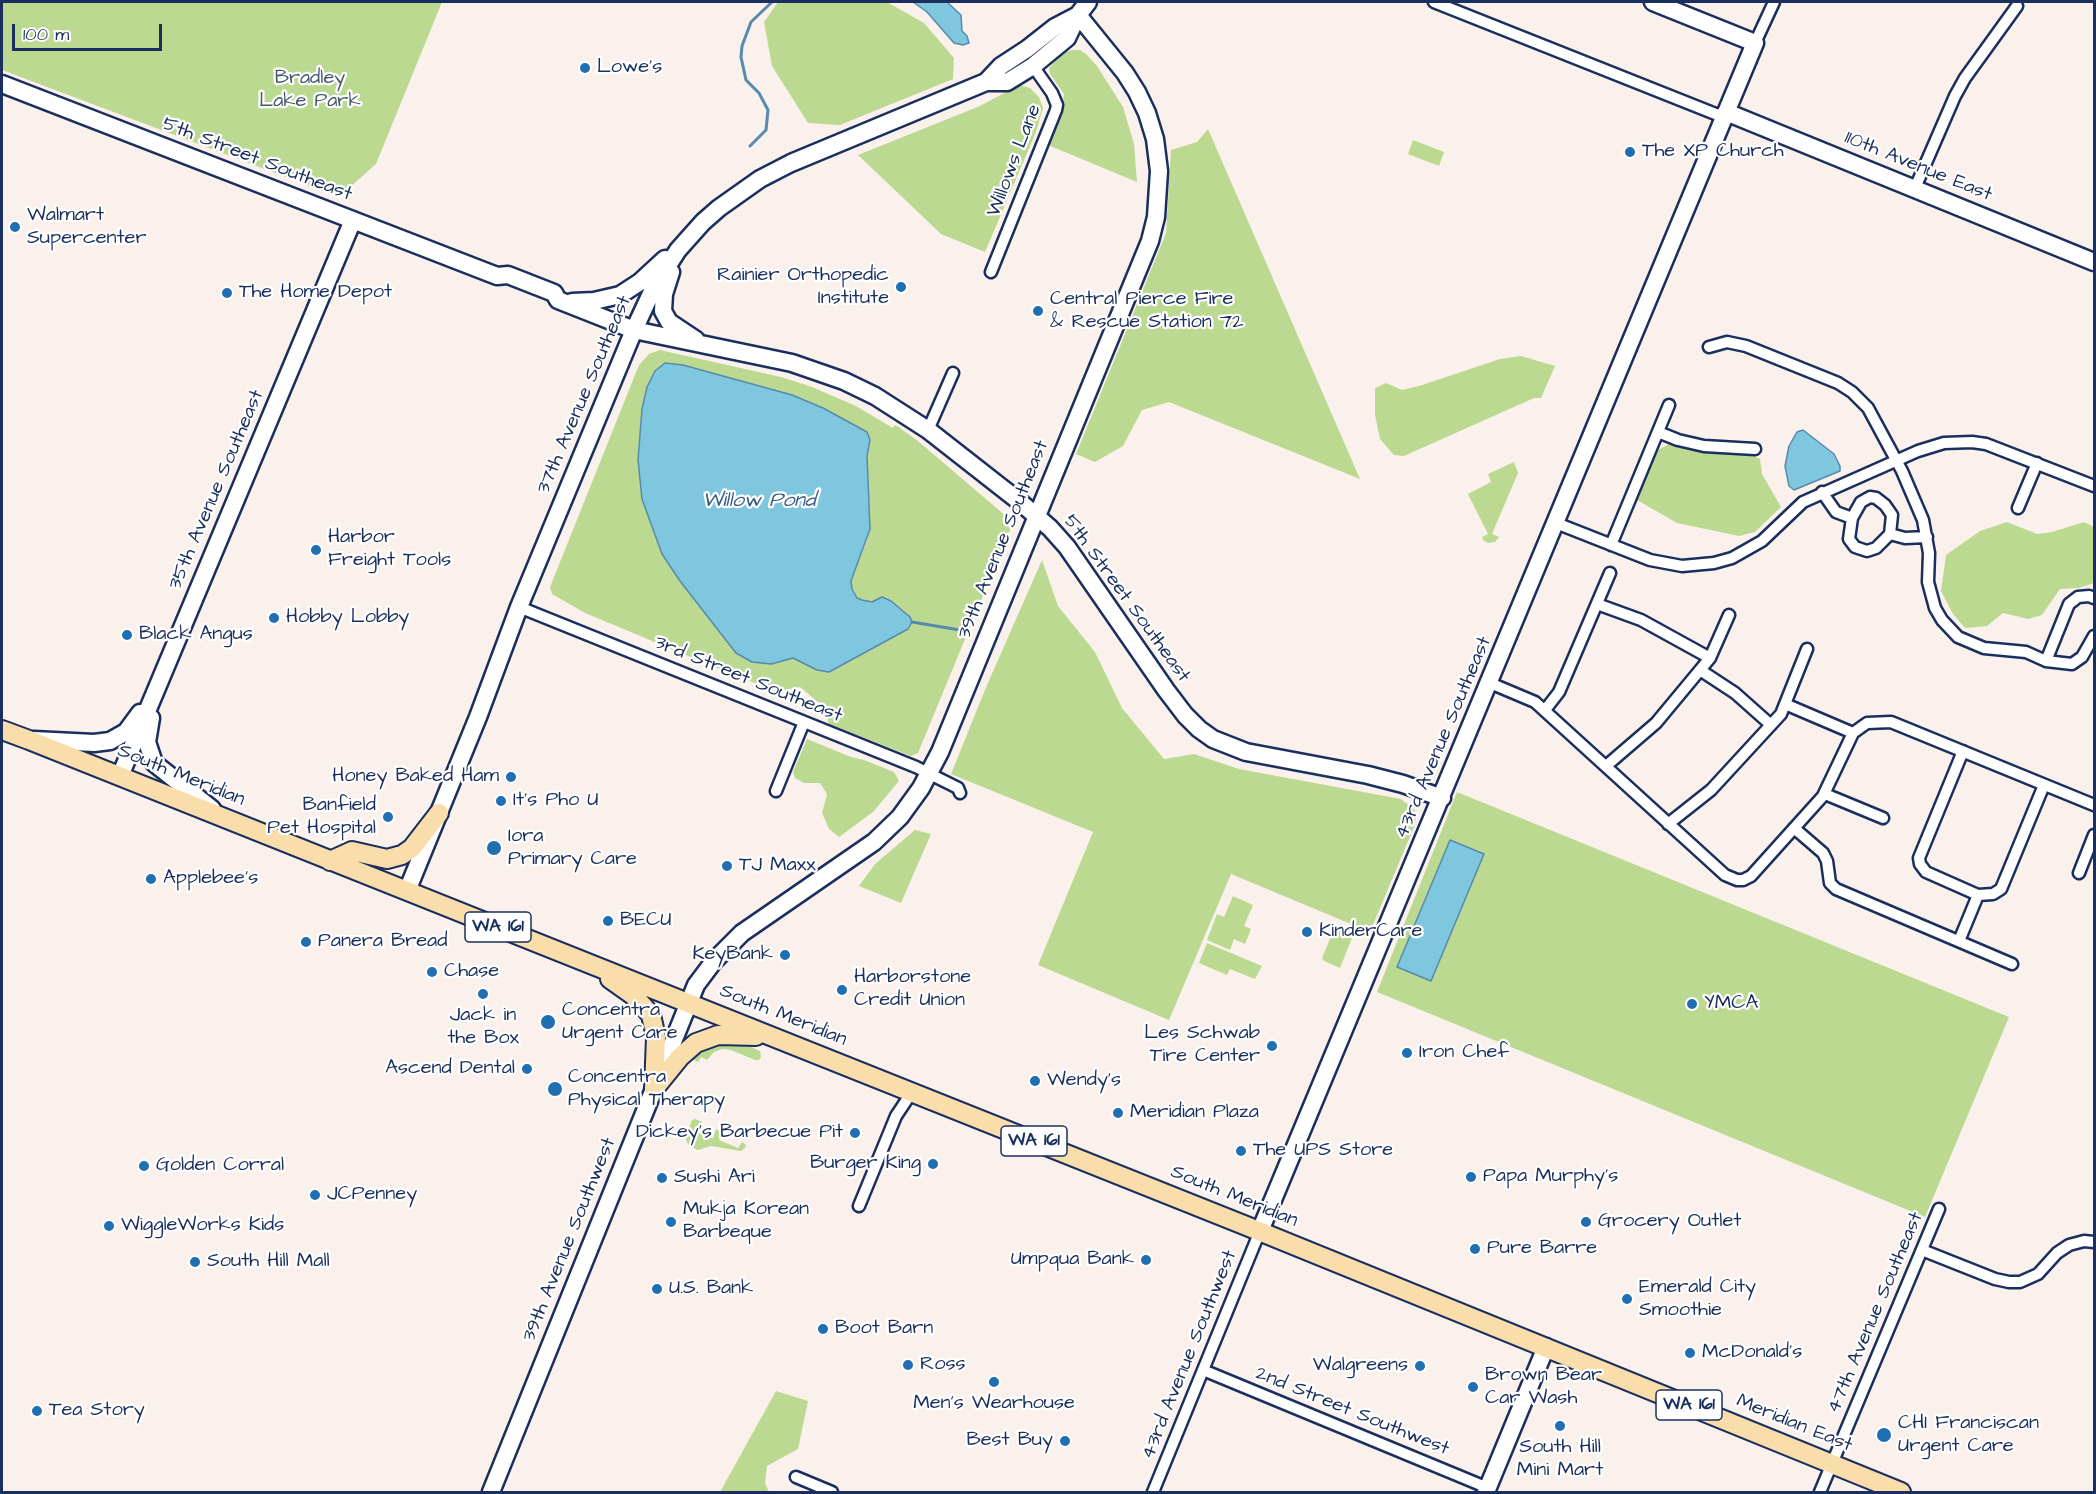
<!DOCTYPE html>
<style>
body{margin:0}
#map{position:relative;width:2096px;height:1494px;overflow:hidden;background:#fbf1ec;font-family:"Architects Daughter",sans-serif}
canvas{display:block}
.frame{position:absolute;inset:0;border:3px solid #1b2f5e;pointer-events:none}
.scale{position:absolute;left:12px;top:24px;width:150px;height:27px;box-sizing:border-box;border:3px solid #1b2f5e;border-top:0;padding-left:8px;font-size:18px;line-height:21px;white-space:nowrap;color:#1b2f5e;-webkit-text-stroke:4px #fff;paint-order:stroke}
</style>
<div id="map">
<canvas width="2096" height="1494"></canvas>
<div class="frame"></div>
<div class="scale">100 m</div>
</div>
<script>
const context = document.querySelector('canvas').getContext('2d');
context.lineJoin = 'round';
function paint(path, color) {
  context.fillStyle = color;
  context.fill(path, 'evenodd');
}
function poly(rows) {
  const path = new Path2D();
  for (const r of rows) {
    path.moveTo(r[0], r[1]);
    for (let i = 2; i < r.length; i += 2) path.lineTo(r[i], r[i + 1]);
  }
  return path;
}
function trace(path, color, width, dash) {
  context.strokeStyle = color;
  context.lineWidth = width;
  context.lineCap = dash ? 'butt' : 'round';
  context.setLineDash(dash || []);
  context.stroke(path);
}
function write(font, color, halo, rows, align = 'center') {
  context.font = font + ' "Architects Daughter",sans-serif';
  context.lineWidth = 4.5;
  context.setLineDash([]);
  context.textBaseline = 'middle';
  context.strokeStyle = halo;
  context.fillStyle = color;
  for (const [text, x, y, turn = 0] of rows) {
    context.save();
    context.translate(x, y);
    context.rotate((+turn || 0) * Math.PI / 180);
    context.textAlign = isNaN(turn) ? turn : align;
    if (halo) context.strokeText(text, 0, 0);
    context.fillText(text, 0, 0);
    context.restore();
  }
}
paint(poly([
 [2,2,442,2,376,164,339,197,2,70],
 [778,2,887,2,924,23,954,58,953,79,840,125,808,123,772,66,764,22],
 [1072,50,1080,50,1086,54,1097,66,1123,107,1134,144,1137,182,1048,145,1063,102,1064,94,1050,74,1049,68,1063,53],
 [1019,85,1030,88,1039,97,1043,108,1036,132,985,252,941,234,858,155,980,106],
 [1208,129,1360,479,1169,402,1142,410,1123,446,1095,462,1076,454,1166,233,1171,150,1197,142],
 [1413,140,1444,152,1439,166,1408,154],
 [660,350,781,377,812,387,856,406,893,428,894,425,897,426,918,441,1007,517,1011,524,1010,530,918,753,911,756,829,724,825,708,800,687,778,691,741,678,585,613,552,594,550,587,639,365,649,354],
 [669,363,792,395,823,408,867,432,870,444,867,456,870,521,867,540,851,581,852,589,857,598,862,600,872,602,882,597,891,601,910,617,908,629,837,666,833,671,820,671,793,658,771,664,749,661,736,653,680,581,662,554,642,499,638,460,642,409,647,387,655,371,662,365],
 [1521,356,1555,366,1541,398,1534,398,1404,456,1394,455,1380,439,1375,415,1375,388,1386,383,1402,390,1419,386,1500,359],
 [1671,443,1717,454,1752,455,1760,459,1762,474,1781,507,1755,532,1739,536,1677,523,1637,500,1641,486,1658,450],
 [1514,462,1518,473,1492,534,1499,537,1495,542,1488,543,1483,540,1482,537,1488,534,1468,494,1491,482,1488,474],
 [2007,522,2037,534,2052,532,2084,522,2094,527,2094,583,2079,588,2060,589,2042,615,2028,619,2003,613,1987,626,1965,628,1953,614,1941,591,1946,555,1980,531],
 [1042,560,1058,606,1095,652,1122,708,1164,759,1194,754,1239,769,1401,799,1415,810,1416,818,1414,827,1370,932,1231,874,1169,1020,1038,965,1093,832,951,774,987,685],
 [807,739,851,757,864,760,894,772,899,781,873,812,839,837,829,829,822,813,827,794,820,783,804,783,795,778,793,772],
 [1457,792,2009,1017,1925,1217,1377,992],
 [915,830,931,834,901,903,859,886,875,864],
 [1233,896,1253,905,1244,926,1251,929,1245,944,1234,939,1230,950,1207,940,1217,914,1224,917],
 [1336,925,1354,933,1340,968,1324,961,1322,958],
 [1207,943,1262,966,1255,979,1230,969,1227,975,1199,963],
 [721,1044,747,1045,760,1051,761,1057,759,1060,755,1060,731,1050,722,1049,714,1052,707,1060,701,1057,698,1062,691,1059,711,1047],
 [695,1119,702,1122,698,1132,713,1138,716,1129,722,1132,719,1140,738,1148,742,1142,746,1145,745,1148,741,1151,711,1146,698,1150,689,1146,685,1138,692,1120],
 [776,1391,808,1401,798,1449,767,1466,765,1483,769,1492,720,1492]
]), '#bcd991');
const water = poly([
 [913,2,947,2,961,15,962,31,967,36,969,43,963,45,954,43,927,12,913,2],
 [665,363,683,365,792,395,823,408,867,432,870,440,867,456,870,529,851,581,852,589,857,598,862,600,872,602,882,597,891,601,910,617,912,622,908,629,829,672,817,670,793,658,771,664,752,662,736,653,680,581,662,554,642,499,638,460,642,409,647,387,655,371,665,363],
 [1803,430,1834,454,1840,466,1840,471,1794,490,1789,486,1785,466,1789,446,1797,432,1803,430],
 [1450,840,1484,854,1431,981,1397,967,1450,840]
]);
paint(water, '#7fc7df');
trace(water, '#578aab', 1.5);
trace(poly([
 [750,146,766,130,768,110,759,93,746,80,741,57,742,46,751,22,772,2],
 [912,622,966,631]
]), '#578aab', 3);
const street = poly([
 [1434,2,1708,111,1718,115,1726,112],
 [1755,43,1774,2],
 [1915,188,1955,96,1965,78,2017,6],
 [991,272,1056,110,1057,105,1052,93,1033,66],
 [1709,347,1727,342,1746,346,1838,383,1852,392,1868,408,1902,471,1923,520,1929,553,1928,582,1935,608,1942,620,1958,637,1984,648,2026,652,2046,661,2072,664,2082,657,2094,636],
 [928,430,953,373],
 [1658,432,1678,440,1704,446,1755,449],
 [1822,492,1836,512,1852,518,1849,539,1855,547,1867,551,1876,548,1890,534,1905,538,1927,537],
 [2018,508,2037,463],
 [1852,518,1861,502,1870,497,1876,498,1885,505,1892,515,1890,534],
 [1556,523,1650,560,1682,566,1714,563,1732,558,1762,541,1803,502,1918,451,1944,443,1972,442,1986,444,2094,486],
 [1611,545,1669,405],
 [1597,604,1641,620,1710,658],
 [519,607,916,767,958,788,960,793],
 [2046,661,2069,604,2078,597,2089,596,2094,598],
 [1700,670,1735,693,1771,725],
 [1490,683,1535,702,1725,875,1737,880,1743,880,1751,876,1823,796,1853,733,1867,723,1891,722,2094,805],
 [1785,704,1853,733],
 [1545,710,1559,692,1610,573],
 [1963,751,1919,858,1920,864,1926,872,1978,895,1993,894,2001,889,2044,785],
 [1606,766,1656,723,1710,658,1729,615],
 [776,791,804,722],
 [1825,794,1883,818],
 [1668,824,1711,790,1781,714,1807,649],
 [1794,828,1823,853,1827,861,1830,883,1836,889,2012,964],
 [2079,873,2094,835],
 [1959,941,1978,895],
 [859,1206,896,1116,912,1092],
 [1922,1250,1995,1279,2009,1282,2020,1282,2038,1274,2057,1253,2069,1245,2084,1241,2094,1242],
 [1203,1370,1488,1488],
 [796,1477,832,1492],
 [1153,1492,1260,1231],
 [1820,1492,1939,1209]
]);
const secondary = poly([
 [986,82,1007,82,1033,66,1067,38,1078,15,1088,2],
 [2,84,497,276,508,275,554,293,558,300,634,330,792,363,844,381,875,396,928,430,1020,502,1050,528,1067,547,1166,690,1185,715,1199,729,1213,739,1246,752,1368,775,1403,784,1442,798],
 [1726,112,2094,262],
 [671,272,664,294,663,311,669,322,696,340],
 [572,302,594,301,620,295,640,282,665,259],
 [151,718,147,742,154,763,212,809],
 [34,740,94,743,110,741,126,732,140,713],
 [120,776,353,220],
 [407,891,478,717,519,607,634,330,654,287,678,250,703,222,719,208,760,179,791,163,986,82,1001,66,1027,49,1055,27,1078,15],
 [1260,1231,1755,43,1653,2],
 [491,1492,696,985,714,961,742,933,874,842,900,817,921,788,940,752,1150,241,1156,217,1159,171,1155,139,1147,113,1137,92,1125,73,1078,15],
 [1486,1492,1546,1347]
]);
const primary = poly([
 [2,730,29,740,1244,1225,1901,1492],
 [330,861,352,851,387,859,402,855,412,848,439,813],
 [610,979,634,996,651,1015,656,1037,654,1089],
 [654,1089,680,1057,696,1043,718,1035,756,1036]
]);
trace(street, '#1b2f5e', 15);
trace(secondary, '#1b2f5e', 21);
trace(primary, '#1b2f5e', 22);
trace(street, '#fff', 10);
trace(secondary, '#fff', 16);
trace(primary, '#f9ddab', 18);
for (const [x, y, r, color] of [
 [585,68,6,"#1f6fb2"],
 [1630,152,6,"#1f6fb2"],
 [15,227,6,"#1f6fb2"],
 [901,287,6,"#1f6fb2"],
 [227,293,6,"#1f6fb2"],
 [1038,311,6,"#1f6fb2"],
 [316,550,6,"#1f6fb2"],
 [274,618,6,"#1f6fb2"],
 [127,635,6,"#1f6fb2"],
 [511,777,6,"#1f6fb2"],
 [501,801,6,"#1f6fb2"],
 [388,817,6,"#1f6fb2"],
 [494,848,8,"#1f6fb2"],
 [727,866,6,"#1f6fb2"],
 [151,879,6,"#1f6fb2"],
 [608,921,6,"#1f6fb2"],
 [1307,932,6,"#1f6fb2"],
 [306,942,6,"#1f6fb2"],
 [785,955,6,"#1f6fb2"],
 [432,972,6,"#1f6fb2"],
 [842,990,6,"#1f6fb2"],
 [483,994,6,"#1f6fb2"],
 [1692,1004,6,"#1f6fb2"],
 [548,1022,8,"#1f6fb2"],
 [1272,1046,6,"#1f6fb2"],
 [1407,1053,6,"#1f6fb2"],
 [527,1069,6,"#1f6fb2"],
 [1035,1081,6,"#1f6fb2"],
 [555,1089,8,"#1f6fb2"],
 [1118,1113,6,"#1f6fb2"],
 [855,1133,6,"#1f6fb2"],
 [1241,1151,6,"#1f6fb2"],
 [933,1164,6,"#1f6fb2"],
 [144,1166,6,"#1f6fb2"],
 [1471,1177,6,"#1f6fb2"],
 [662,1178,6,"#1f6fb2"],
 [315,1195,6,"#1f6fb2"],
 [671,1222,6,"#1f6fb2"],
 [1586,1222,6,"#1f6fb2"],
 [109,1226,6,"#1f6fb2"],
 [1475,1249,6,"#1f6fb2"],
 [1146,1260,6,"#1f6fb2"],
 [195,1262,6,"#1f6fb2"],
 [657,1289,6,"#1f6fb2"],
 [1627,1299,6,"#1f6fb2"],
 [823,1329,6,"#1f6fb2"],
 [1690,1353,6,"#1f6fb2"],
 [908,1365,6,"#1f6fb2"],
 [1420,1366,6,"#1f6fb2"],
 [994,1382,6,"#1f6fb2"],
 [1473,1387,6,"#1f6fb2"],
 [37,1411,6,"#1f6fb2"],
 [1560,1426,6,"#1f6fb2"],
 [1884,1435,8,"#1f6fb2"],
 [1065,1441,6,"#1f6fb2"]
]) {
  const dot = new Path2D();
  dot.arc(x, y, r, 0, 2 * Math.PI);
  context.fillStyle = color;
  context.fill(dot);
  trace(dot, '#fff', 2);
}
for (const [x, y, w] of [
 [498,927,66],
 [1034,1141,66],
 [1689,1405,66]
]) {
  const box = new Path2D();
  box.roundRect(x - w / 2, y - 15, w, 30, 4.5);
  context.fillStyle = '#fff';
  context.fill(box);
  trace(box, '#1b2f5e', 1.5);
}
write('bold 18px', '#1b2f5e', null, [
 ["WA 161",498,927],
 ["WA 161",1034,1141],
 ["WA 161",1689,1405]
]);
write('20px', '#1b2f5e', '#fff', [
 ["Lowe's",597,68],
 ["The XP Church",1642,152],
 ["Walmart",27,216],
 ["Supercenter",27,239],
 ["Rainier Orthopedic",889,276,"right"],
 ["Institute",889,299,"right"],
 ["The Home Depot",239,293],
 ["Central Pierce Fire",1050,300],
 ["& Rescue Station 72",1050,323],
 ["Harbor",328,538],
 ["Freight Tools",328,561],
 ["Hobby Lobby",286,618],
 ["Black Angus",139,635],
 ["Honey Baked Ham",499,777,"right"],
 ["It's Pho U",513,801],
 ["Banfield",376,806,"right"],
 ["Pet Hospital",376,829,"right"],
 ["Iora",508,837],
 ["Primary Care",508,860],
 ["TJ Maxx",739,866],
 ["Applebee's",163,879],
 ["BECU",620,921],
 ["KinderCare",1319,932],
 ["Panera Bread",318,942],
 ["KeyBank",773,955,"right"],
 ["Chase",444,972],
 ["Harborstone",854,978],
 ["Credit Union",854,1001],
 ["YMCA",1704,1004],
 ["Concentra",562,1011],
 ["Urgent Care",562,1034],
 ["Jack in",483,1016,"center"],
 ["the Box",483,1039,"center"],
 ["Les Schwab",1260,1034,"right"],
 ["Tire Center",1260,1057,"right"],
 ["Iron Chef",1419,1053],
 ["Ascend Dental",515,1069,"right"],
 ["Concentra",568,1078],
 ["Physical Therapy",568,1101],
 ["Wendy's",1047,1081],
 ["Meridian Plaza",1130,1113],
 ["Dickey's Barbecue Pit",843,1133,"right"],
 ["The UPS Store",1253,1151],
 ["Burger King",921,1164,"right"],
 ["Golden Corral",156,1166],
 ["Papa Murphy's",1483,1177],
 ["Sushi Ari",674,1178],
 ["JCPenney",327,1195],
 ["Mukja Korean",683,1210],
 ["Barbeque",683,1233],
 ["Grocery Outlet",1598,1222],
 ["WiggleWorks Kids",121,1226],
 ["Pure Barre",1487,1249],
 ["Umpqua Bank",1134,1260,"right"],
 ["South Hill Mall",207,1262],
 ["Emerald City",1639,1288],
 ["Smoothie",1639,1311],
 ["U.S. Bank",669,1289],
 ["Boot Barn",835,1329],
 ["McDonald's",1702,1353],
 ["Ross",920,1365],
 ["Walgreens",1408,1366,"right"],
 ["Brown Bear",1485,1376],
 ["Car Wash",1485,1399],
 ["Men's Wearhouse",994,1404,"center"],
 ["Tea Story",49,1411],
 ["CHI Franciscan",1898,1424],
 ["Urgent Care",1898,1447],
 ["Best Buy",1053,1441,"right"],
 ["South Hill",1560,1448,"center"],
 ["Mini Mart",1560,1471,"center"]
], 'left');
write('20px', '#435a6b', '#fff', [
 ["Bradley",310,79],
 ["Lake Park",310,102]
]);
write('20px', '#1b2f5e', '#fff', [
 ["5th Street Southeast",257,160,21],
 ["Willows Lane",1015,161,-69],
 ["110th Avenue East",1918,167,22],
 ["37th Avenue Southeast",585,395,-67],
 ["35th Avenue Southeast",217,490,-67],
 ["39th Avenue Southeast",1004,540,-68],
 ["5th Street Southeast",1126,599,54],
 ["3rd Street Southeast",748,680,22],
 ["43rd Avenue Southeast",1444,738,-67],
 ["South Meridian",181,776,22],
 ["South Meridian",783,1016,22],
 ["South Meridian",1234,1197,22],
 ["39th Avenue Southwest",570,1240,-68],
 ["47th Avenue Southeast",1876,1313,-67],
 ["43rd Avenue Southwest",1190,1355,-68],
 ["2nd Street Southwest",1352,1412,22],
 ["Meridian East",1794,1424,22]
]);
write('italic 21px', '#395d85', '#fff', [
 ["Willow Pond",759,502]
]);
</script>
